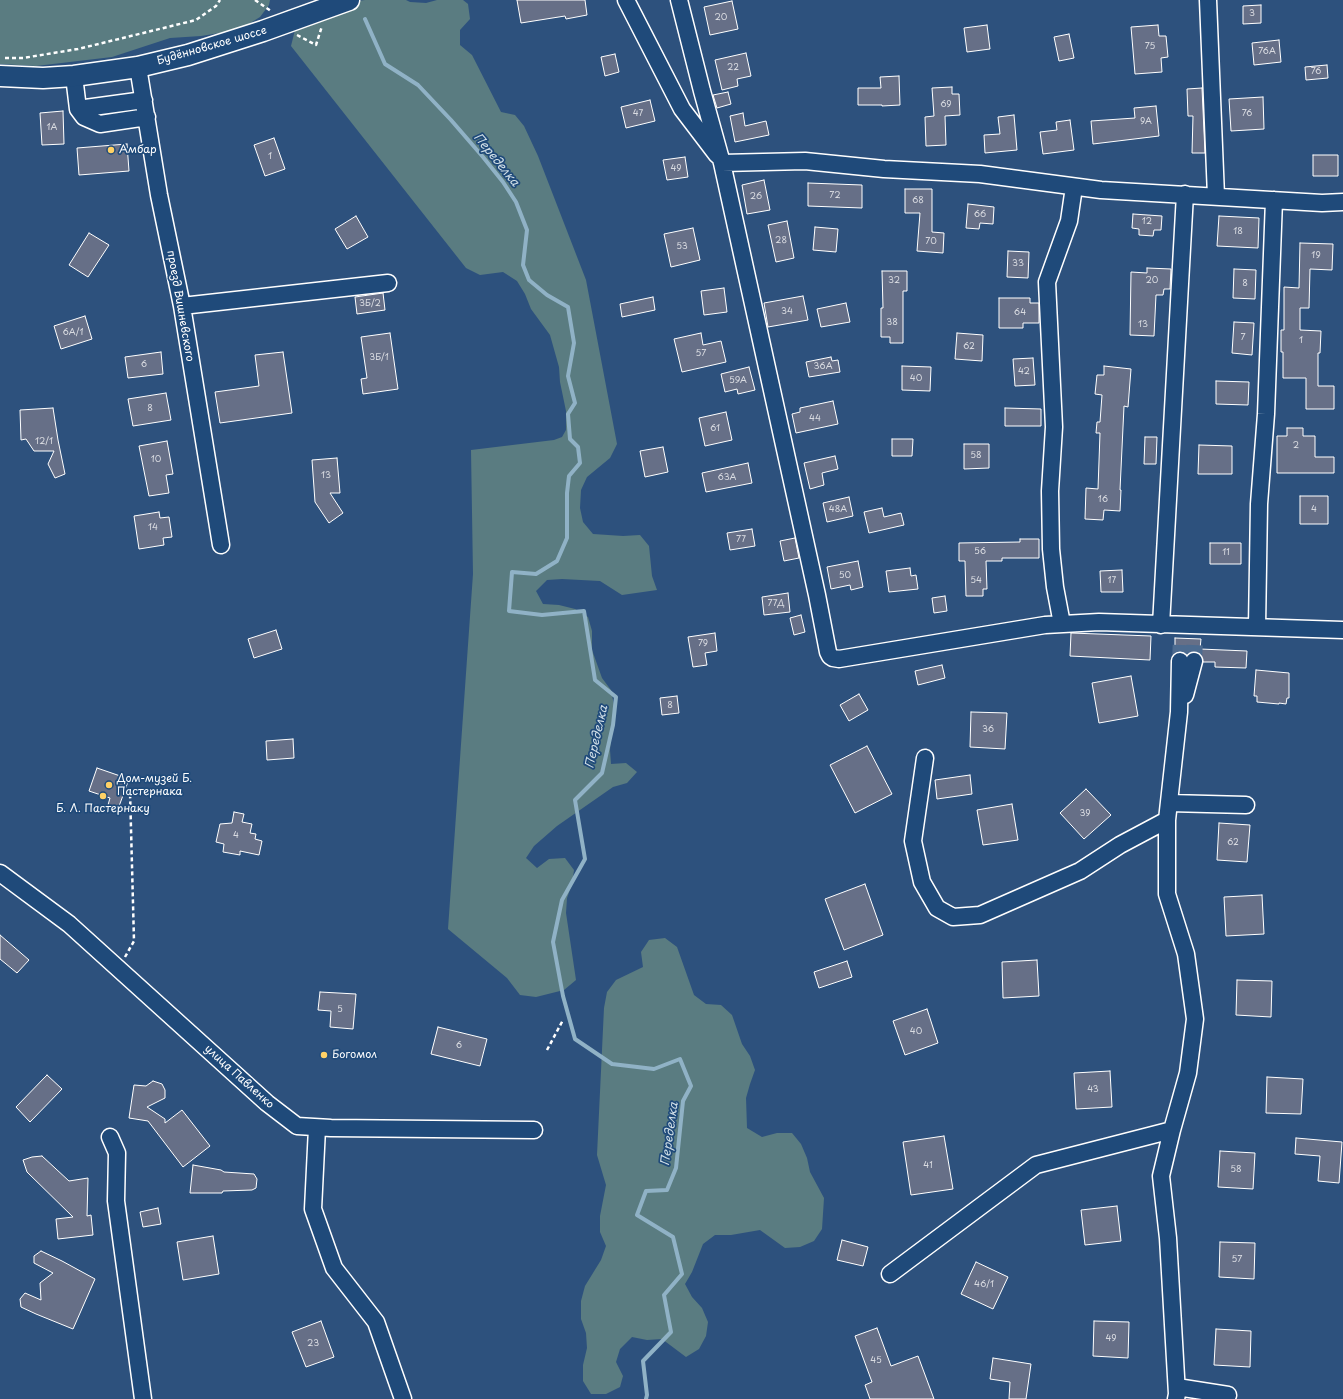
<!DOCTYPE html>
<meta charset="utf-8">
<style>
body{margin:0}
canvas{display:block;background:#2d517d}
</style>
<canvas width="1343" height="1399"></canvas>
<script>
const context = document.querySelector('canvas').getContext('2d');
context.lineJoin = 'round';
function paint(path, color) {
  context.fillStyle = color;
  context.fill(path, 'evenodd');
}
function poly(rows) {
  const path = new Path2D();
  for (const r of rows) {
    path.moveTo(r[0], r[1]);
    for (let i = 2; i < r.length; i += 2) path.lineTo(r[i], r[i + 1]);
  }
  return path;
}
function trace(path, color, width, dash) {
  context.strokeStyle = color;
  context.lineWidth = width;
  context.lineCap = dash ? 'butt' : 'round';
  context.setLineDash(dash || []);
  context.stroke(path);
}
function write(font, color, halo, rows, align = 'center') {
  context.font = font + ' "Playpen Sans",sans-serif';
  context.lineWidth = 3.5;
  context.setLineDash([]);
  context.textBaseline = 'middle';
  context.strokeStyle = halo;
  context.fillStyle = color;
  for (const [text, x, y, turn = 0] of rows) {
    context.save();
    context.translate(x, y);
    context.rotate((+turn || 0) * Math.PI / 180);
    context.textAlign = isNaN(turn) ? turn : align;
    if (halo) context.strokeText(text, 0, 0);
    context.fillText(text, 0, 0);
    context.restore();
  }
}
paint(poly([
 [0,0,270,0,269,5,260,17,247,25,232,31,201,36,170,38,112,57,36,66,0,64],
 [365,0,406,0,410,2,426,3,437,0,463,0,468,4,470,19,460,30,460,45,472,55,501,112,515,115,524,126,538,156,586,280,617,444,610,458,587,477,581,490,580,508,583,522,593,534,623,536,640,535,649,546,652,576,657,590,622,595,600,581,562,579,547,580,536,591,543,604,559,605,575,609,588,617,592,631,592,650,602,678,611,690,614,705,610,750,611,764,626,763,637,772,627,783,613,787,557,826,534,846,526,858,537,868,549,859,565,858,574,870,572,884,567,898,566,913,576,980,564,990,536,997,520,995,507,978,448,929,473,574,471,450,554,440,562,437,566,430,566,411,560,382,559,367,550,335,531,309,525,294,517,281,503,272,480,275,466,268,291,46,295,30,351,2],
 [665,938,677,947,694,995,706,1004,721,1005,732,1015,742,1044,750,1056,755,1070,750,1084,746,1098,747,1128,762,1137,777,1133,792,1133,801,1144,807,1158,810,1172,824,1198,822,1229,814,1241,800,1247,785,1248,760,1230,731,1235,715,1235,703,1244,692,1272,685,1284,692,1297,702,1308,708,1322,706,1336,699,1349,686,1357,662,1339,647,1340,632,1337,620,1349,616,1362,623,1376,620,1387,606,1394,591,1394,583,1381,583,1365,587,1348,586,1333,581,1319,581,1301,585,1286,601,1260,606,1246,600,1232,600,1216,606,1185,597,1155,604,1008,607,992,616,980,643,967,641,952,649,940]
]), '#5a7c81');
trace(poly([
 [365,19,385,64,418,85,451,120,483,157,503,182,516,202,527,230,523,265,529,280,547,295,568,307,574,343,568,376,575,403,568,414,570,439,578,447,580,463,569,476,567,493,567,538,557,561,536,574,512,572,509,611,542,615,584,611,595,680,616,697,613,725,602,773,575,800,585,859,562,900,553,942,563,996,575,1039,612,1064,654,1069,680,1059,691,1086,683,1101,676,1168,667,1190,646,1191,637,1215,673,1237,682,1274,664,1295,671,1332,643,1361,647,1395,646,1399]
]), '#90b2c6', 4);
const building = poly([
 [517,0,585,0,587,15,566,19,565,16,521,23,517,0],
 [732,1,738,29,710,35,704,7,732,1],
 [1261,5,1261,23,1243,24,1243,6,1261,5],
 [987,25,990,49,967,52,964,28,987,25],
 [1158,25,1159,36,1166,36,1168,57,1161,58,1162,72,1135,74,1131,27,1158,25],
 [1069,34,1074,58,1059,61,1054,37,1069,34],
 [1279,40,1281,62,1254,65,1252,43,1279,40],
 [746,53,751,76,737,79,738,86,722,90,715,60,746,53],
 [615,54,619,72,605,76,601,57,615,54],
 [1327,65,1328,78,1306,80,1305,67,1327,65],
 [899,76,900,105,882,106,882,105,858,105,858,88,881,88,880,77,899,76],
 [952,87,952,94,959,94,960,115,945,116,946,145,926,146,925,117,934,116,932,88,952,87],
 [1202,88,1205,153,1192,153,1193,116,1188,116,1187,89,1202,88],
 [728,92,731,104,717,108,713,95,728,92],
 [1263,97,1264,129,1231,131,1229,99,1263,97],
 [650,100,655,121,626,128,621,107,650,100],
 [1156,106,1159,136,1093,144,1091,121,1135,118,1134,108,1156,106],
 [63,111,64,144,42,145,40,113,63,111],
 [743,113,745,126,766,121,769,135,735,142,730,116,743,113],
 [1014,115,1017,150,985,153,984,135,1000,134,998,117,1014,115],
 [1070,120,1074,150,1043,154,1040,132,1057,130,1056,122,1070,120],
 [274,138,285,169,265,176,254,145,274,138],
 [127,144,129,171,79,175,77,148,127,144],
 [1313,155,1338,155,1338,176,1313,176,1313,155],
 [685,157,688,177,667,180,663,160,685,157],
 [764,180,770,210,747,214,742,185,764,180],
 [808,183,862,185,862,208,808,206,808,183],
 [905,189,932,189,932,232,944,233,943,253,917,251,920,213,905,213,905,189],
 [968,204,994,207,993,224,980,223,979,229,966,228,968,204],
 [1133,214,1162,216,1161,230,1154,230,1153,236,1139,235,1139,229,1132,228,1133,214],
 [356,216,368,237,347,249,335,229,356,216],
 [1219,216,1259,218,1258,248,1217,246,1219,216],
 [787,221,794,258,776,262,768,225,787,221],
 [815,227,838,229,836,252,813,250,815,227],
 [693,228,700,260,671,267,664,234,693,228],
 [89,233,109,245,88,277,69,265,89,233],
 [1300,243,1333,244,1332,270,1310,269,1309,308,1300,308,1300,330,1321,331,1320,353,1318,353,1318,386,1334,386,1334,409,1306,409,1306,378,1283,378,1283,352,1281,352,1281,330,1284,330,1284,287,1299,288,1300,243],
 [1008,251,1029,252,1028,278,1007,277,1008,251],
 [1147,268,1171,269,1170,289,1164,289,1163,295,1156,295,1154,336,1130,335,1131,272,1147,273,1147,268],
 [1234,269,1256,270,1255,299,1233,298,1234,269],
 [882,271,907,271,907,291,903,291,903,343,890,343,890,337,881,337,881,308,883,308,882,271],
 [724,288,727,312,704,315,701,291,724,288],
 [383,293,385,310,357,314,355,297,383,293],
 [803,296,808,320,768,327,764,303,803,296],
 [653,297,655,310,622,317,620,304,653,297],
 [999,298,1030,298,1030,303,1039,303,1039,323,1023,323,1023,328,999,328,999,298],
 [846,303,850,322,821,327,817,309,846,303],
 [85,316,92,339,61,349,54,326,85,316],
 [1234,322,1254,323,1252,355,1232,353,1234,322],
 [390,333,398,389,363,394,361,379,367,378,361,337,390,333],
 [701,333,703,345,721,341,726,362,682,372,674,339,701,333],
 [957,333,983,335,982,361,955,359,957,333],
 [161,352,163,374,128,378,125,357,161,352],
 [283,352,292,413,220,423,215,392,259,386,255,355,283,352],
 [831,357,832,361,838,360,840,372,809,377,806,362,831,357],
 [1033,358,1035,385,1015,386,1013,359,1033,358],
 [902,366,931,367,930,391,902,390,902,366],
 [1104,366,1131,369,1128,407,1124,406,1120,490,1121,490,1120,511,1104,510,1103,520,1085,519,1086,488,1098,489,1100,433,1096,433,1097,422,1100,422,1102,395,1095,394,1097,375,1104,375,1104,366],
 [749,367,755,390,738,394,737,389,725,392,721,374,749,367],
 [1216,381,1249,382,1248,405,1216,404,1216,381],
 [166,393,171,420,133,426,128,399,166,393],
 [833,401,838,424,796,433,792,414,800,412,800,408,833,401],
 [53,408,58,440,65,474,55,478,48,464,54,451,34,451,26,439,21,440,20,410,53,408],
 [1005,408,1041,409,1041,426,1005,426,1005,408],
 [726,412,732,440,705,446,699,418,726,412],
 [1287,428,1303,428,1303,436,1315,436,1315,457,1334,457,1334,473,1277,473,1277,436,1287,436,1287,428],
 [1145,437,1157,437,1156,464,1144,464,1145,437],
 [892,439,913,439,912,456,892,456,892,439],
 [167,441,173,474,166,475,169,493,149,496,139,446,167,441],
 [964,444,989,444,989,468,964,469,964,444],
 [1199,445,1232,446,1232,474,1198,474,1199,445],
 [663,447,668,472,645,477,640,451,663,447],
 [835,456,838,469,822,473,824,485,810,489,804,463,835,456],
 [337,458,340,493,330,493,343,513,329,523,315,502,312,460,337,458],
 [748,463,752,483,706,492,702,473,748,463],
 [1300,496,1328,496,1328,524,1300,524,1300,496],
 [849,497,853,516,827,522,823,503,849,497],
 [882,508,884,517,901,513,904,525,869,533,864,512,882,508],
 [159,512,160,518,169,517,172,537,163,538,164,545,139,549,134,516,159,512],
 [752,529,755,546,730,550,727,533,752,529],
 [795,538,799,558,784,561,780,541,795,538],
 [1020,539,1039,539,1039,558,1002,558,1002,561,986,561,987,589,983,589,983,596,966,596,965,561,959,561,959,543,1020,542,1020,539],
 [1210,543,1241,543,1241,564,1210,564,1210,543],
 [858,561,863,587,851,590,850,585,831,589,827,567,858,561],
 [910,568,911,576,916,575,918,589,889,592,886,571,910,568],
 [1122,570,1123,592,1101,592,1100,571,1122,570],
 [788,593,790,612,764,615,762,597,788,593],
 [945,596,947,611,934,613,932,598,945,596],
 [801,615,805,632,794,635,790,618,801,615],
 [276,630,282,649,254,658,248,639,276,630],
 [715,633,717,651,705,653,707,665,693,667,688,637,715,633],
 [1071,633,1151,636,1150,660,1070,656,1071,633],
 [1175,638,1201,639,1200,649,1247,651,1246,668,1215,667,1215,662,1203,662,1201,655,1196,652,1191,652,1187,655,1181,652,1175,653,1175,638],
 [942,665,945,678,918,685,915,671,942,665],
 [1256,670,1289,673,1289,698,1287,698,1286,704,1279,703,1279,704,1257,702,1257,696,1254,696,1256,670],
 [1131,676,1138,716,1099,723,1092,683,1131,676],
 [859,694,868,710,849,721,840,705,859,694],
 [677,696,679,713,662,715,660,698,677,696],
 [971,712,1007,713,1005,749,970,747,971,712],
 [293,739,294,758,267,760,266,741,293,739],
 [867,746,892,794,855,813,830,765,867,746],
 [97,768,129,779,118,809,108,805,110,798,89,791,97,768],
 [970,775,972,794,937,799,935,780,970,775],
 [1086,789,1111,815,1084,839,1060,813,1086,789],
 [1012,804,1018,840,983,845,977,810,1012,804],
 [234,812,244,814,242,822,252,824,250,833,256,834,255,839,262,841,259,855,240,851,240,855,223,852,224,844,216,842,220,824,232,823,234,812],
 [1219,823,1250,825,1247,862,1217,860,1219,823],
 [865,884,883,935,844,950,825,899,865,884],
 [1262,895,1264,934,1226,936,1224,897,1262,895],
 [0,935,29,960,17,973,0,959,0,935],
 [1037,960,1039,996,1003,998,1002,962,1037,960],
 [847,961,852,977,819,988,814,972,847,961],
 [1237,980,1272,981,1271,1017,1236,1015,1237,980],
 [320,992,356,994,353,1029,330,1027,331,1011,318,1010,320,992],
 [927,1009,938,1043,905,1055,893,1021,927,1009],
 [438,1027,487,1039,480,1066,431,1054,438,1027],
 [1110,1071,1112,1107,1076,1109,1074,1073,1110,1071],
 [47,1075,62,1089,30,1122,16,1107,47,1075],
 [1267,1077,1303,1079,1301,1114,1266,1113,1267,1077],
 [153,1081,162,1084,165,1090,165,1098,147,1107,165,1119,165,1123,182,1110,210,1146,183,1167,148,1121,129,1118,134,1085,146,1086,153,1081],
 [944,1136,953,1189,911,1195,903,1142,944,1136],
 [1296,1138,1342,1142,1339,1183,1318,1181,1320,1156,1295,1154,1296,1138],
 [1220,1151,1255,1153,1253,1189,1218,1187,1220,1151],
 [42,1156,69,1181,88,1178,87,1216,91,1215,93,1235,58,1239,56,1219,73,1217,27,1172,23,1160,32,1157,42,1156],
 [193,1165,221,1170,224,1172,254,1174,257,1179,256,1188,252,1190,223,1191,222,1193,190,1193,193,1165],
 [1117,1206,1121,1241,1085,1245,1081,1210,1117,1206],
 [158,1208,161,1224,143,1227,140,1212,158,1208],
 [213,1236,219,1274,183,1280,177,1242,213,1236],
 [842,1240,868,1247,863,1266,837,1260,842,1240],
 [1220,1242,1255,1243,1254,1279,1219,1277,1220,1242],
 [41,1251,62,1261,95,1279,73,1329,36,1314,21,1307,20,1299,25,1293,41,1300,40,1283,53,1273,34,1263,34,1256,41,1251],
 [976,1262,1008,1277,993,1309,961,1294,976,1262],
 [321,1321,334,1357,306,1367,292,1332,321,1321],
 [1094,1321,1129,1322,1128,1358,1093,1356,1094,1321],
 [877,1328,891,1366,918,1356,934,1399,870,1399,865,1385,872,1382,855,1336,877,1328],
 [1216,1329,1251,1331,1250,1367,1214,1365,1216,1329],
 [993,1358,1031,1364,1026,1399,1009,1399,1010,1382,990,1379,993,1358]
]);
paint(building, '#666f87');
trace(building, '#fff', 1);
trace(poly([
 [1180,661,1181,638],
 [1194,661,1195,639]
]), '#4c6b90', 16, [16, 8]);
const minor = poly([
 [626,0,682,109,717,155],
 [679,0,702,91,722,163,817,595,828,652,830,656,833,658,839,659,1045,625,1099,622,1343,630],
 [1208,0,1216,196],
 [138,67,159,195,182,306,221,545],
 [74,76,78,109,84,117,100,124,147,117],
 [78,109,144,100],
 [722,163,805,161,884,169,980,174,1101,190,1322,203,1343,202],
 [182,306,388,283],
 [1062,624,1055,587,1051,549,1050,491,1054,427,1047,282,1069,221,1074,187],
 [1161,625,1185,194],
 [1257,627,1259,504,1266,414,1274,200],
 [1185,695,1194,661],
 [925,758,913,841,922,882,937,908,953,917,980,915,1080,871,1120,845,1167,820],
 [1169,803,1246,805],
 [0,873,69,924,267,1103,297,1126,331,1128,534,1130],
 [317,1128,313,1209,334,1268,376,1322,403,1399],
 [110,1137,117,1153,116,1201,143,1399],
 [890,1274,1036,1165,1172,1130],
 [1177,1387,1228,1395],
 [1176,1399,1177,1394,1168,1238,1161,1176,1172,1130,1188,1073,1195,1019,1186,954,1167,894,1167,820,1179,712,1180,661]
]);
const major = poly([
 [0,76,43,78,74,76,138,67,188,55,263,31,349,0]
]);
trace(minor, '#fff', 19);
trace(major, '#fff', 23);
trace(poly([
 [255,0,271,11],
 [297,35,316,45,322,26],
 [5,58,23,58,78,49,196,20,216,6,220,0],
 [125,957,134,941,130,791],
 [547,1050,563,1020]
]), '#fff', 2.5, [4, 3]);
trace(minor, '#1f4a7a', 16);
trace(major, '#1f4a7a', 20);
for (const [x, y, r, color] of [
 [111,150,4,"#ffd166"],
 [109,785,4,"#ffd166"],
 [103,796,4,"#ffd166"],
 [324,1055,4,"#ffd166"]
]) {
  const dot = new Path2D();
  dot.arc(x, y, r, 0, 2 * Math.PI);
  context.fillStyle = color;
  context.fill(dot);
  trace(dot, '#1f4a7a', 1.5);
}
write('9px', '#d9dbe1', null, [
 ["3",1252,14],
 ["20",721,18],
 ["75",1150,47],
 ["76А",1267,52],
 ["22",733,68],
 ["76",1316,72],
 ["69",946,105],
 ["47",638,114],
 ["76",1247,114],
 ["9А",1146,122],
 ["1А",52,128],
 ["1",270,157],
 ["49",676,169],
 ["72",835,196],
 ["26",756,197],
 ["68",918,201],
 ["66",980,215],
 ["12",1147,222],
 ["18",1238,232],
 ["28",781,241],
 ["70",931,242],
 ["53",682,247],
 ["19",1316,256],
 ["33",1018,264],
 ["32",894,281],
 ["20",1152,281],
 ["8",1245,284],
 ["3Б/2",370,304],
 ["34",787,312],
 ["64",1020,313],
 ["38",892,323],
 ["13",1143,325],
 ["6А/1",73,333],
 ["7",1243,338],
 ["1",1301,341],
 ["62",969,347],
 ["57",701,354],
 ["3Б/1",379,358],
 ["6",144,365],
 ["36А",823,367],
 ["42",1024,372],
 ["40",916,379],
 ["59А",738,381],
 ["8",150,409],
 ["44",815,419],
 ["61",715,429],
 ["12/1",44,442],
 ["2",1296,446],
 ["58",976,456],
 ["10",156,460],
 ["13",326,476],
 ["63А",727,478],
 ["16",1103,500],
 ["48А",838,510],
 ["4",1314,510],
 ["14",153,528],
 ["77",741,540],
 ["56",980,552],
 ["11",1226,553],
 ["50",845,576],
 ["54",976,581],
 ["17",1112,581],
 ["77Д",776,604],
 ["79",703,644],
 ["8",670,706],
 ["36",988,730],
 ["39",1085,814],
 ["4",236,836],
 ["62",1233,843],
 ["5",340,1010],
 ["40",916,1032],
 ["6",459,1046],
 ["43",1093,1090],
 ["41",928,1166],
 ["58",1236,1170],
 ["57",1237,1260],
 ["46/1",984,1285],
 ["49",1111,1339],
 ["23",313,1344],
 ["45",876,1361]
]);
write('11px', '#fff', '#1f4a7a', [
 ["Будённовское шоссе",212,46,-16],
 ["проезд Вишневского",180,306,80],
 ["улица Павленко",239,1077,42]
]);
write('11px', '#fff', '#1f4a7a', [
 ["Амбар",119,150],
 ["Дом-музей Б.",117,779],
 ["Пастернака",117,792],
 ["Б. Л. Пастернаку",103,809,"center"],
 ["Богомол",332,1055]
], 'left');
write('italic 12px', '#d1dfe7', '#1f4a7a', [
 ["Переделка",496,160,51],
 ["Переделка",597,737,-77],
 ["Переделка",670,1134,-82]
]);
</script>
